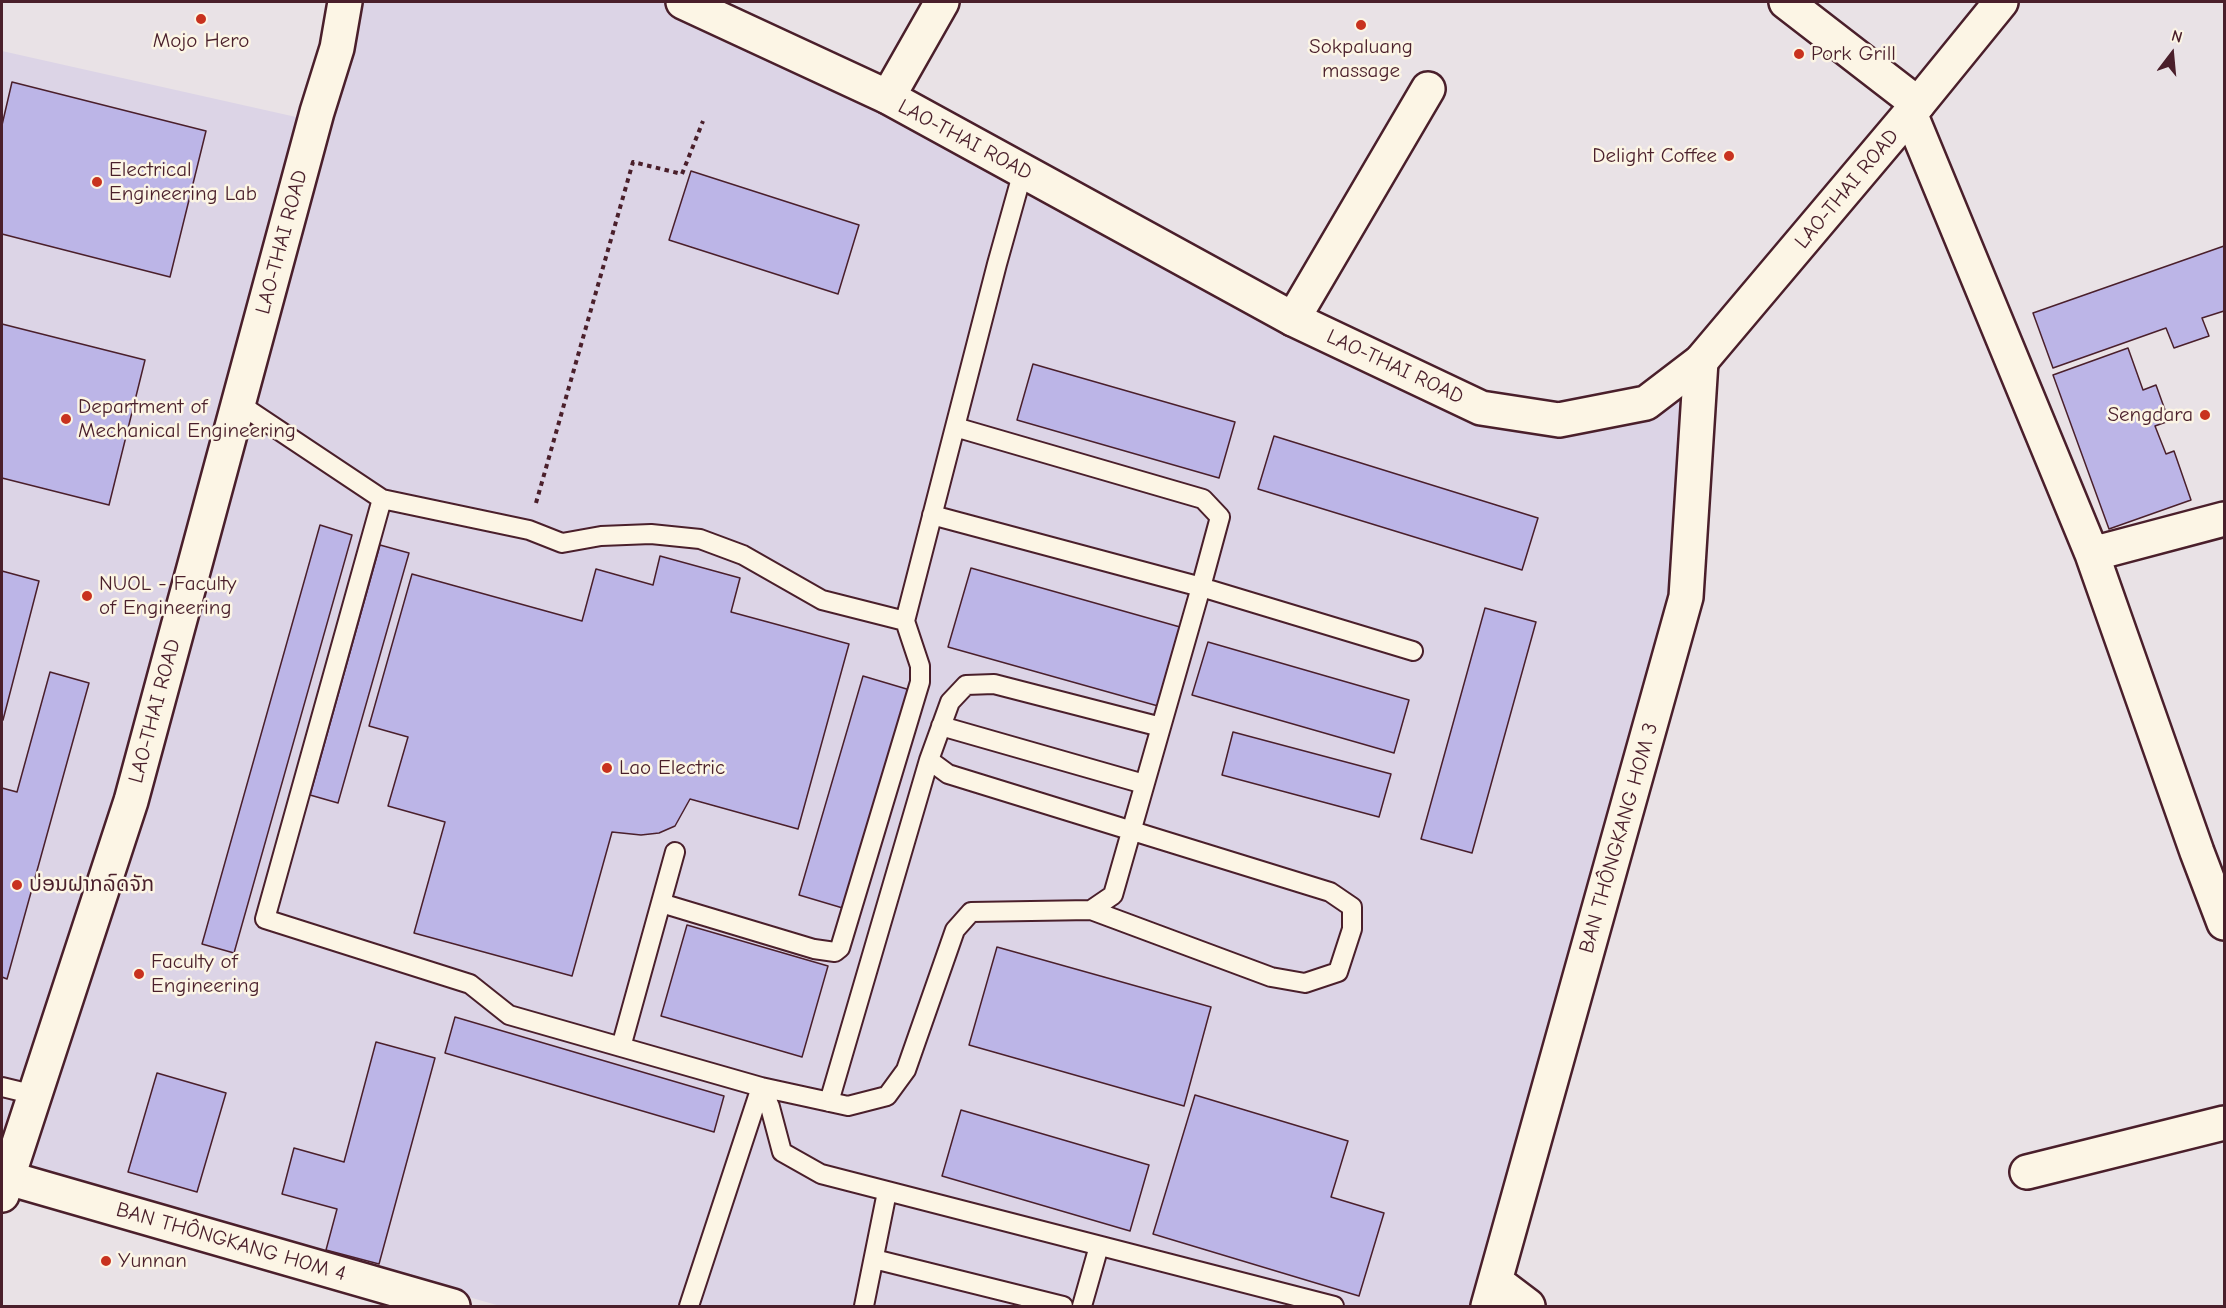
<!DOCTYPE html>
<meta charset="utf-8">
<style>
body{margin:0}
#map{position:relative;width:2226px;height:1308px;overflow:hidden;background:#e9e2e6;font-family:"Comic Neue",sans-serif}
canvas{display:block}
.frame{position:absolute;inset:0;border:3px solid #4a1f2b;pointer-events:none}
.north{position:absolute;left:2142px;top:24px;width:60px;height:60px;-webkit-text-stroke:4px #fcf5e5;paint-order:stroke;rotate:16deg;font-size:16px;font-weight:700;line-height:24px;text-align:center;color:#4a1f2b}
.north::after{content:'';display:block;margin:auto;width:21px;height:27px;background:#4a1f2b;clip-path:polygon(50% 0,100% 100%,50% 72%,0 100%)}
</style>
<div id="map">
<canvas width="2226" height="1308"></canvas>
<div class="frame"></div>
<div class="north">N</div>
</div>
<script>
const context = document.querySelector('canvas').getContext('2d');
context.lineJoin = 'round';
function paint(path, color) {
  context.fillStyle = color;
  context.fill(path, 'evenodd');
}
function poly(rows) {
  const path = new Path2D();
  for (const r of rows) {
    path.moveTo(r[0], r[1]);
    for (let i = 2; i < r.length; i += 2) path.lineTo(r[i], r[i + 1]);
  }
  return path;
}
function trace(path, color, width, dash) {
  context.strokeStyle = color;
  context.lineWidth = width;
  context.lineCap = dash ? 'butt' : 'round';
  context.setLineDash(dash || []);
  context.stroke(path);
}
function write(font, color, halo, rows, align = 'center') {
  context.font = font + ' "Comic Neue","Noto Sans Lao",sans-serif';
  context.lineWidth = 5;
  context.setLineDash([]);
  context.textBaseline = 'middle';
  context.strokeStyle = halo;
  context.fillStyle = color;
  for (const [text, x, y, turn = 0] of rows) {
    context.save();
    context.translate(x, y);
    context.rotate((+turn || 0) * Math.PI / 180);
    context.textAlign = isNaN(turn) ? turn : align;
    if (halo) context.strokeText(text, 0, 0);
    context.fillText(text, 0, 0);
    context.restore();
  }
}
paint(poly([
 [364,2,675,2,1481,419,1691,382,1677,597,1480,1306,500,1306,24,1169,326,114],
 [2,51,305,119,116,803,2,1147]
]), '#dcd4e6');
const building = poly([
 [12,82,206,131,170,277,2,234,2,125,12,82],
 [691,171,859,225,838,294,669,240,691,171],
 [2224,246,2224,311,2202,318,2209,336,2174,348,2166,328,2053,368,2033,313,2224,246],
 [2,324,145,360,109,505,2,478,2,324],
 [2128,348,2143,390,2156,385,2169,421,2155,426,2166,454,2174,451,2191,500,2109,529,2053,375,2128,348],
 [1033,364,1235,422,1219,478,1017,420,1033,364],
 [1274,436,1538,518,1522,570,1258,489,1274,436],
 [320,525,352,535,234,953,202,944,320,525],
 [380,545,409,553,338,803,310,795,380,545],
 [660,556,740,578,731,612,849,644,798,829,690,799,675,826,659,833,641,835,612,832,572,976,414,933,445,822,388,806,408,737,369,726,412,574,582,621,596,569,653,585,660,556],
 [971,568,1180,627,1158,706,948,647,971,568],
 [2,571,39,581,3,720,2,720,2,571],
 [1485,608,1536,622,1472,853,1421,839,1485,608],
 [1208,642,1409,700,1394,753,1192,695,1208,642],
 [50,672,89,683,7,979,2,977,2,788,17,792,50,672],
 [863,676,910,690,846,909,799,895,863,676],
 [1233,732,1391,774,1379,817,1222,775,1233,732],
 [687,925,828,966,802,1057,661,1016,687,925],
 [997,947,1211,1007,1184,1106,969,1045,997,947],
 [455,1017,724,1096,714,1132,445,1053,455,1017],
 [376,1042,435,1058,379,1264,326,1250,337,1209,282,1194,294,1148,344,1162,376,1042],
 [157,1073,226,1093,197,1192,128,1172,157,1073],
 [1195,1095,1348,1141,1331,1197,1384,1213,1359,1296,1153,1234,1195,1095],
 [961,1110,1149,1165,1130,1231,942,1176,961,1110]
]);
paint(building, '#bcb5e7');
trace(building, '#4a1f2b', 1.5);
const lane = poly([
 [238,403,382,499],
 [932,515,1201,587,1220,517,1203,499,955,427],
 [905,621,822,600,743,555,700,539,651,534,601,536,562,543,529,530,382,499,265,919,470,984,509,1015,761,1087,770,1107,782,1152,821,1174,1334,1306],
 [941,726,1144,784],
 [661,903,814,949,835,952,840,948,920,682,920,666,905,621,997,264,1023,171],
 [1091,910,1271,977,1305,983,1338,972,1352,929,1352,907,1330,892,948,774,929,760,950,702,966,685,994,684,1161,727],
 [621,1047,675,852],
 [2,1087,35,1095],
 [829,1102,929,760],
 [874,1259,1063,1306],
 [689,1306,761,1087,848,1106,887,1096,906,1070,955,930,971,912,1091,910,1113,895,1201,587,1413,651],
 [864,1306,887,1192],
 [1082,1306,1099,1246]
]);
const street = poly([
 [1786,2,1918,104],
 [888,97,942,2],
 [1910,113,2092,554,2197,852,2224,923],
 [1293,319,1428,89],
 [2092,554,2224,519],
 [2027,1172,2224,1123],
 [8,1178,453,1306],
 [1495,1281,1528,1306],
 [1488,1306,1686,597,1701,361]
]);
const secondary = poly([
 [683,2,888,97,1293,319,1481,408,1559,420,1646,403,1701,361,1918,104,2001,2],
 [2,1195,131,801,317,112,337,48,345,2]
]);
trace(lane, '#4a1f2b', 22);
trace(street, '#4a1f2b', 38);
trace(secondary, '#4a1f2b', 38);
trace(poly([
 [536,503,633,162,682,174,703,121]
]), '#4a1f2b', 4, [4.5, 4.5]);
trace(lane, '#fcf5e5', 18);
trace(street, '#fcf5e5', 33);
trace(secondary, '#fcf5e5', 33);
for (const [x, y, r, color] of [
 [201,19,6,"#c8321e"],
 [1361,25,6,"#c8321e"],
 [1799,54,6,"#c8321e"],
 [1729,156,6,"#c8321e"],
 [97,182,6,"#c8321e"],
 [2205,415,6,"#c8321e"],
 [66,419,6,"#c8321e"],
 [87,596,6,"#c8321e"],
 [607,768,6,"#c8321e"],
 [17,885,6,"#c8321e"],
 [139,974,6,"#c8321e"],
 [106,1261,6,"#c8321e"]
]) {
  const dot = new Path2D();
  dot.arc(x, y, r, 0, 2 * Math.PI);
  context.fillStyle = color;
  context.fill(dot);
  trace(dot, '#fcf5e5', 2);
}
write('21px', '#4a1f2b', '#fcf5e5', [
 ["Mojo Hero",201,41,"center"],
 ["Sokpaluang",1361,47,"center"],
 ["massage",1361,71,"center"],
 ["Pork Grill",1811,54],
 ["Delight Coffee",1717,156,"right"],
 ["Electrical",109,170],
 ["Engineering Lab",109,194],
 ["Department of",78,407],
 ["Mechanical Engineering",78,431],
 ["Sengdara",2193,415,"right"],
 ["NUOL - Faculty",99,584],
 ["of Engineering",99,608],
 ["Lao Electric",619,768],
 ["ບ່ອນຝາກລົດຈັກ",29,885],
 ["Faculty of",151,962],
 ["Engineering",151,986],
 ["Yunnan",118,1261]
], 'left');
write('21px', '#4a1f2b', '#fcf5e5', [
 ["LAO-THAI ROAD",965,140,28],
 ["LAO-THAI ROAD",1847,189,-50],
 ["LAO-THAI ROAD",282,242,-75],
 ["LAO-THAI ROAD",1395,367,25],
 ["LAO-THAI ROAD",155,711,-75],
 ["BAN THÔNGKANG HOM 3",1619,838,-74],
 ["BAN THÔNGKANG HOM 4",231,1242,16]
]);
</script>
